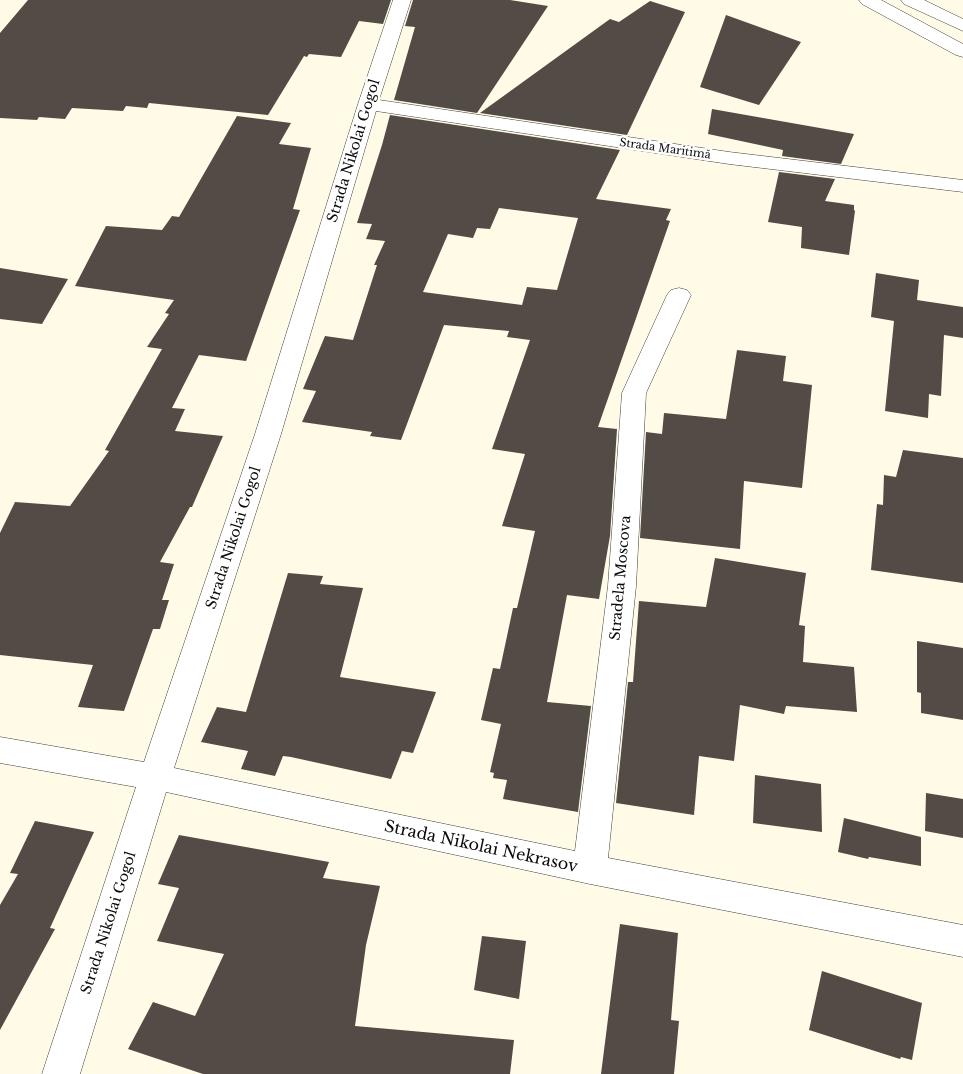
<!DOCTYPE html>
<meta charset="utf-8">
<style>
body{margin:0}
canvas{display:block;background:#fffbe6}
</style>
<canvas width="963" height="1074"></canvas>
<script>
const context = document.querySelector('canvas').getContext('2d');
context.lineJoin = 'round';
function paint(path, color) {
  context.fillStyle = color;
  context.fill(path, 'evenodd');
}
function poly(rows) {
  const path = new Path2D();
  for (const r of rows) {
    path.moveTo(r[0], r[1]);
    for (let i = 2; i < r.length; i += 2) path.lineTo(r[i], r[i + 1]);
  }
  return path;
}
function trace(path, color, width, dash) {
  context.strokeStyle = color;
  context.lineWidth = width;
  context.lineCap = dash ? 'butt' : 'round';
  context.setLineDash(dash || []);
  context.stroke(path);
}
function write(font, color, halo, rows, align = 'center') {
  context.font = font + ' "Libre Baskerville",serif';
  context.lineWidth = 5;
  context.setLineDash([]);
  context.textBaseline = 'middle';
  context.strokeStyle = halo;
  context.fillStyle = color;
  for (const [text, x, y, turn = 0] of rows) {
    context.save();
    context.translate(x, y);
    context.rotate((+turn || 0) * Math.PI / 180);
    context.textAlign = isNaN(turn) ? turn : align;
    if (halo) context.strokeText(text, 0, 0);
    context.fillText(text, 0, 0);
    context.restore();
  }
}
paint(poly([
 [28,0,391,0,383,24,359,21,341,57,309,54,307,57,304,56,268,115,149,103,147,108,126,106,123,111,72,108,65,119,39,117,37,120,0,118,0,33],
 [413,0,510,0,548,6,477,113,394,100,415,27,405,26],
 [650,1,685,12,627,135,480,113,610,19,619,22],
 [726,15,801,42,759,105,700,87],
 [712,109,854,134,841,164,782,156,783,150,708,134],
 [390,115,620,150,596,199,671,209,666,220,670,221,598,427,617,429,610,536,599,599,567,595,547,702,591,706,578,812,503,799,507,780,493,778,494,773,490,772,501,724,481,720,493,668,500,669,513,608,517,608,535,531,502,526,525,454,492,449,530,340,507,337,509,331,444,325,401,440,370,436,372,432,302,422,316,391,303,389,325,336,353,340,377,265,374,265,385,241,366,239,372,224,357,223,382,145],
 [499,208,578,218,557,290,527,287,522,305,423,292,448,234,473,238,477,228,490,229],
 [237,116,291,123,279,144,311,148,293,209,300,210,246,361,199,355,172,408,185,409,175,431,223,436,192,507,190,507,160,562,174,564,162,600,169,600,160,629,153,629,124,711,78,707,93,665,0,655,0,533,15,502,70,506,109,451,105,450,162,349,147,347,169,314,165,313,174,300,75,286,106,226,162,230,172,216,179,217],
 [779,172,835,179,825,201,854,205,854,210,855,211,849,255,801,248,802,227,768,222],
 [0,268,68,279,42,324,0,319],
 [876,273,919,280,917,300,963,307,963,338,944,335,941,396,929,394,928,418,885,411,894,321,871,317],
 [737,350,786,356,783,381,812,385,802,488,744,481,740,549,640,538,646,432,662,434,664,413,726,419],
 [903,450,963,458,963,583,871,570,877,504,883,505,884,475,896,477],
 [715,558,806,573,799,625,805,626,803,662,854,667,857,712,786,706,784,714,740,705,734,761,699,756,694,815,616,803,628,682,633,682,639,601,706,607],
 [288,573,323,576,320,584,363,588,340,677,436,692,413,753,402,751,391,779,291,757,283,756,275,776,241,769,248,751,201,742,217,707,246,712],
 [917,641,963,648,963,720,921,713,921,693,917,692],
 [755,775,821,784,822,832,753,823],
 [926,793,963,799,963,838,925,831],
 [844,818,921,837,921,866,869,857,868,859,838,852],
 [35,821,94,832,50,928,55,929,0,1030,0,905,18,874,10,873],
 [179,835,329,862,323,878,380,886,366,945,355,1026,514,1040,510,1074,203,1074,128,1049,153,1002,195,1016,224,954,157,941,179,888,158,884],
 [620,924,678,933,671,1020,679,1021,674,1074,601,1074],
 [482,936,526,941,519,999,474,990],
 [822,971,922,1003,912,1060,901,1057,900,1059,809,1030]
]), '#534b45');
const street = poly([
 [393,0,411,0,379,100,729,152,963,180,963,192,729,164,376,111,281,434,174,768,575,851,608,586,622,393,667,295,671,290,679,288,687,290,691,295,646,393,636,586,608,858,963,925,963,957,590,884,166,792,80,1074,42,1074,136,787,0,763,0,737,144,762,255,434,358,104,393,0],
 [859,0,881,0,963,44,963,57,956,55,862,4,859,0],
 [901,0,924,0,963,19,963,31,904,4,901,0]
]);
trace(street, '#3d3d3d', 1);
paint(street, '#fff');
write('11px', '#0a0a0a', '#fff', [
 ["Strada Maritimă",665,149,8]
]);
write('14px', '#0a0a0a', '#fff', [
 ["Strada Nikolai Gogol",354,151,-73],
 ["Strada Nikolai Gogol",234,538,-72],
 ["Stradela Moscova",621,578,-85],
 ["Strada Nikolai Gogol",109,923,-72]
]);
write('16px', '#0a0a0a', '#fff', [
 ["Strada Nikolai Nekrasov",481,847,12]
]);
</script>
